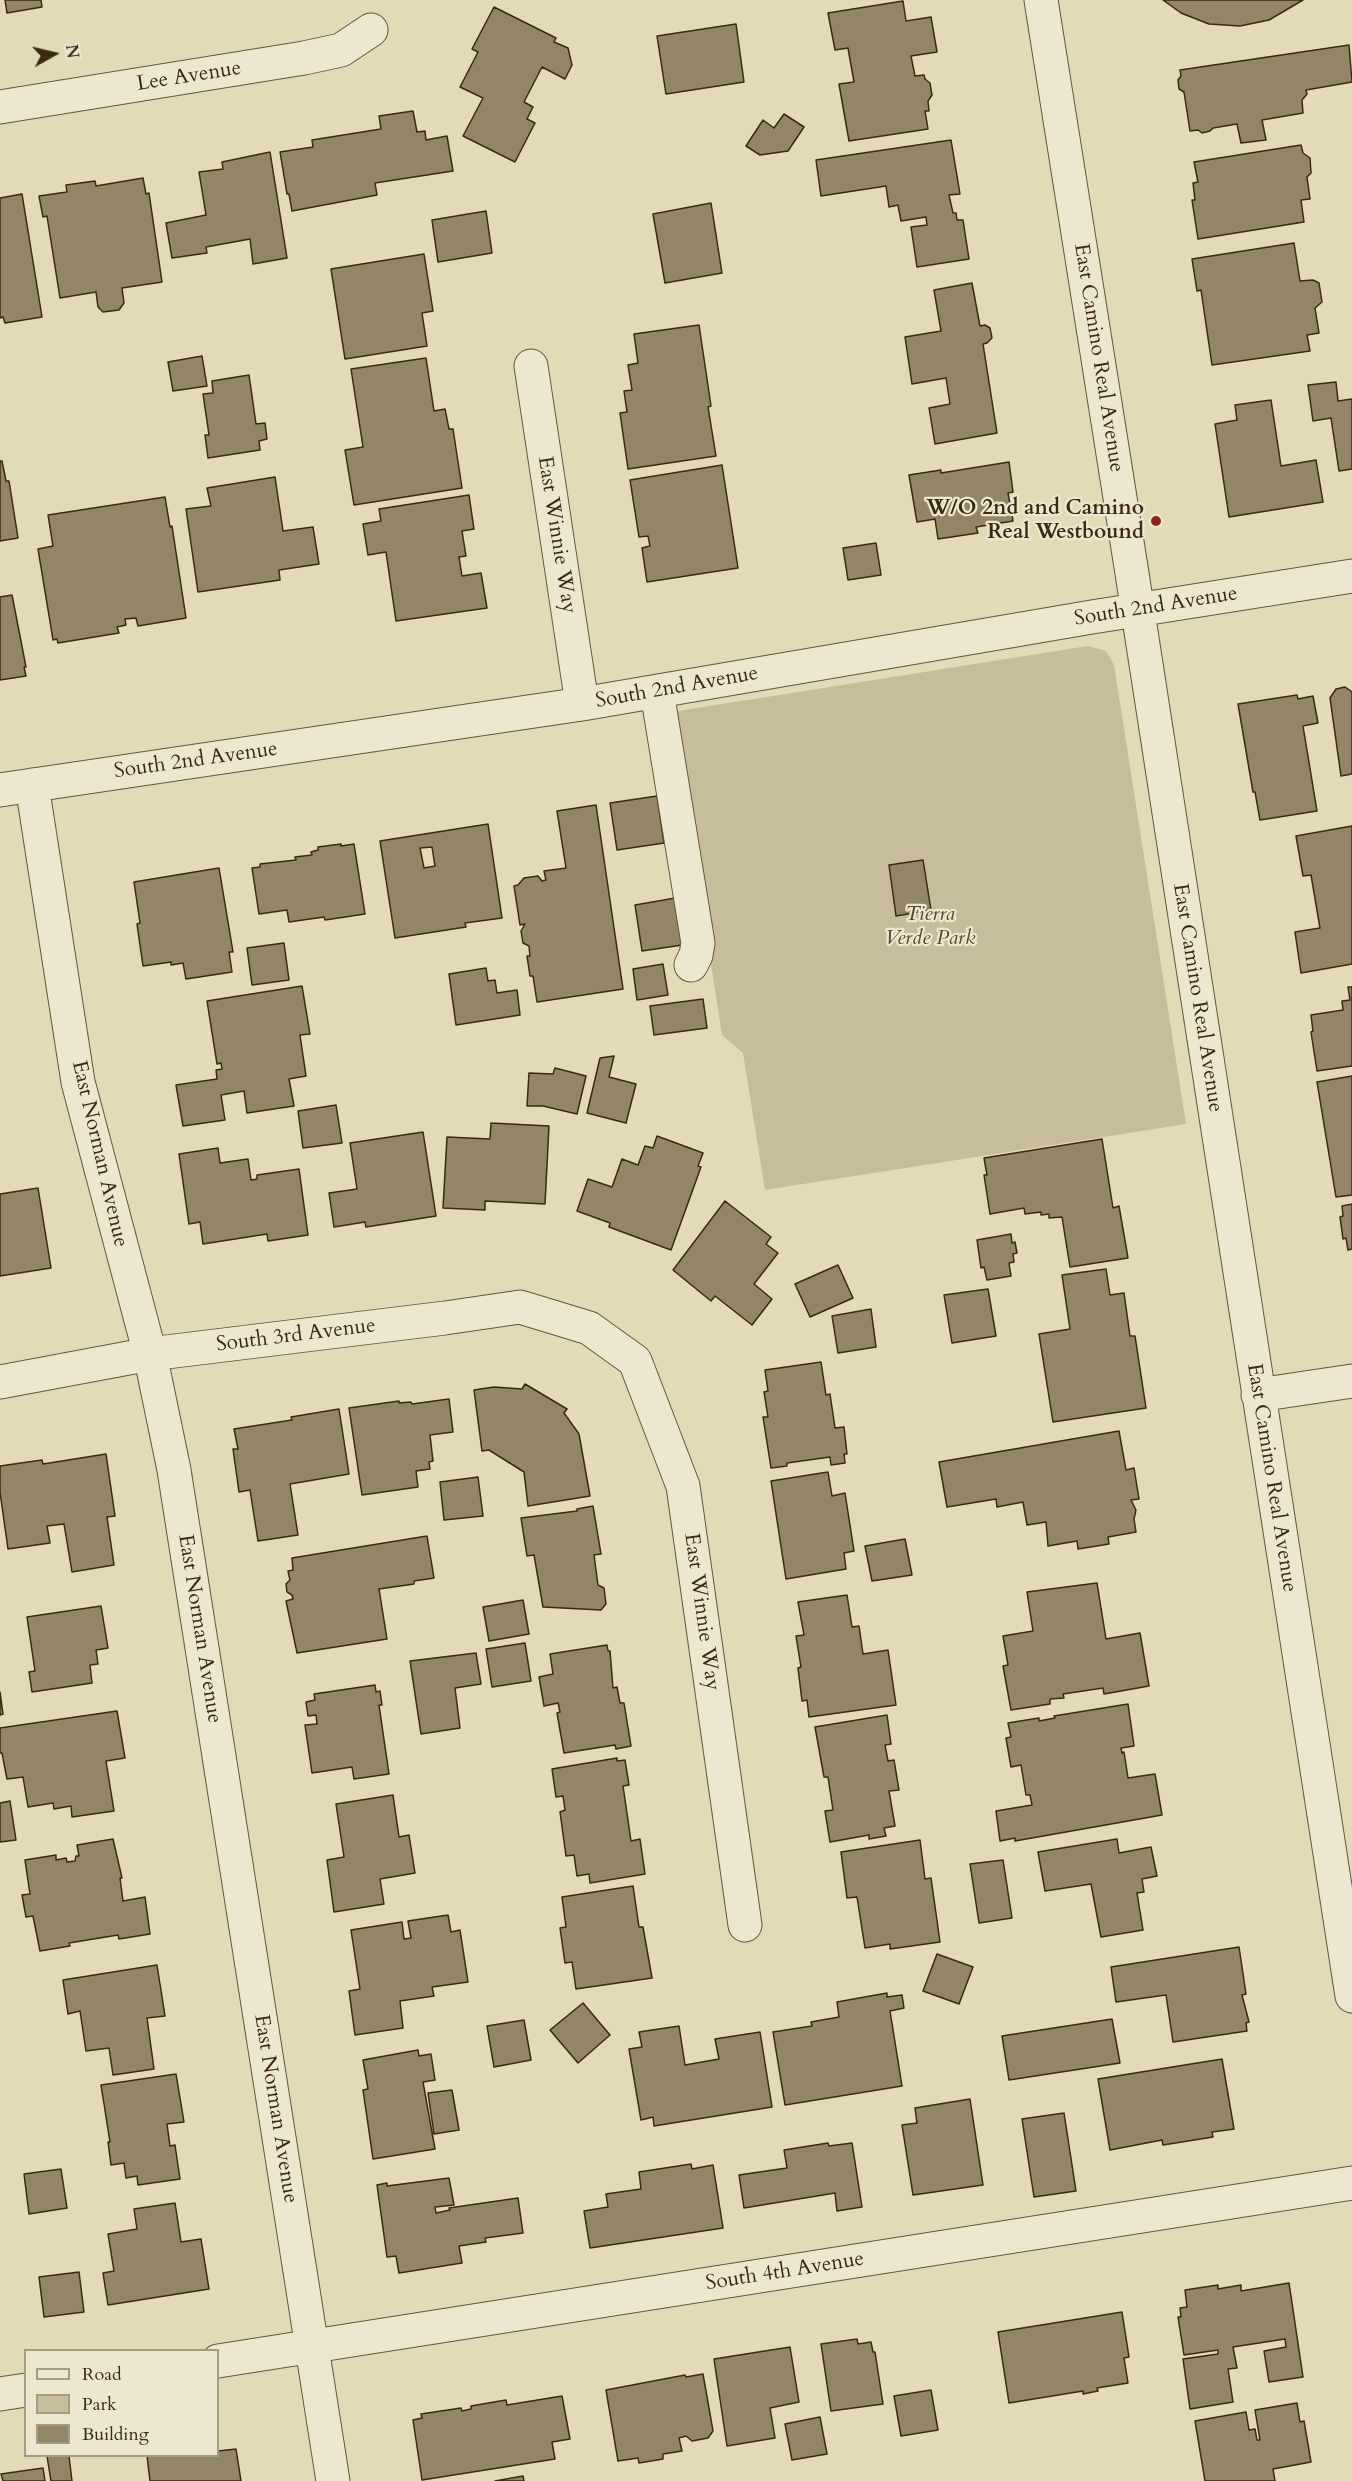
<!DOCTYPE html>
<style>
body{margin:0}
#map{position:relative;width:1352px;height:2481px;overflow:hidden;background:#e3dab8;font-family:Cardo,serif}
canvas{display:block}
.legend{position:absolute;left:24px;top:2349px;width:195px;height:108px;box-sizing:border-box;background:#ede7d1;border:2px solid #a79b84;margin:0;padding:8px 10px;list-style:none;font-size:18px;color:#3d2811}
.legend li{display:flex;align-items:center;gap:12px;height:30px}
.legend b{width:30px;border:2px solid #a79b84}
.north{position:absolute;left:24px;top:24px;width:60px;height:60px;-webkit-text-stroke:4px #ede7d1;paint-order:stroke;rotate:82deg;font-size:16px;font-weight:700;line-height:24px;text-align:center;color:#3d2811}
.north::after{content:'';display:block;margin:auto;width:21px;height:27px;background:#3d2811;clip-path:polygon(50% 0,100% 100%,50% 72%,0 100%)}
</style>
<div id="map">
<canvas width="1352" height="2481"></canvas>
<ul class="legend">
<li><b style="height:8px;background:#ede7d1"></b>Road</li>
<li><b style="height:16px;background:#c7bc9c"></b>Park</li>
<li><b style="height:16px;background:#938568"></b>Building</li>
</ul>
<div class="north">N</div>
</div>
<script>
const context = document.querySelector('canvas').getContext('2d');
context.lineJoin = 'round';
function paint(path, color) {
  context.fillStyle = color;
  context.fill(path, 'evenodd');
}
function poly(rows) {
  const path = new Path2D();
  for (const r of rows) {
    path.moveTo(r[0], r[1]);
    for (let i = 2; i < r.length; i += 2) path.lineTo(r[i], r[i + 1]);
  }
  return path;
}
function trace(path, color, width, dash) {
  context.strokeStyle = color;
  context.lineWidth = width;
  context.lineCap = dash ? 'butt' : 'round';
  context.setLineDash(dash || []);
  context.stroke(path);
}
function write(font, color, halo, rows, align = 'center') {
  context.font = font + ' Cardo,serif';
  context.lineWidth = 4.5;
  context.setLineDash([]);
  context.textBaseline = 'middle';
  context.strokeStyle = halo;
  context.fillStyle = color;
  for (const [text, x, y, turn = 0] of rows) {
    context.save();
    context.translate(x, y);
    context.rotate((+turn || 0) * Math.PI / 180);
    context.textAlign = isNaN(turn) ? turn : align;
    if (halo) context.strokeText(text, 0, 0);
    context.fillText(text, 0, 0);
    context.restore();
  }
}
paint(poly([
 [1088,646,1106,651,1114,665,1186,1124,765,1190,743,1053,722,1035,672,712]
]), '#c7bc9c');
const building = poly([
 [5,0,41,0,42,7,7,13,5,0],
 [1163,0,1303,0,1269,20,1240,26,1209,24,1181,13,1163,0],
 [903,1,906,21,931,17,937,52,911,56,915,76,924,75,925,79,930,83,932,95,928,101,929,111,925,111,928,129,849,141,839,84,854,82,848,48,835,50,828,13,903,1],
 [494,7,556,38,554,42,568,48,572,65,565,79,542,67,524,102,533,107,527,119,535,123,515,162,463,136,483,98,460,87,478,52,472,49,494,7],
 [736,24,744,82,666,94,657,36,736,24],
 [1349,45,1352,82,1306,90,1307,94,1302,100,1303,113,1262,120,1266,140,1241,143,1237,124,1213,128,1210,131,1202,133,1198,130,1190,131,1184,92,1179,89,1178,80,1181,76,1180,70,1349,45],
 [413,111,417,132,425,131,426,140,447,136,453,171,375,183,377,195,292,211,289,194,287,194,280,152,313,147,312,140,381,129,379,116,413,111],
 [784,114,804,127,788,151,760,155,746,146,763,120,774,128,784,114],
 [951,140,960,194,949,195,953,213,956,213,957,220,963,220,969,259,917,267,911,227,927,225,926,217,901,221,898,205,889,207,886,186,821,196,816,160,951,140],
 [1301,145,1303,153,1310,158,1311,173,1307,177,1310,199,1301,200,1304,222,1198,239,1192,200,1195,200,1193,183,1198,182,1194,162,1301,145],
 [270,152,287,258,253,264,250,239,206,247,207,253,172,258,166,223,206,215,199,172,223,169,222,162,270,152],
 [143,178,146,194,149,193,162,282,122,288,124,303,119,310,103,312,98,307,96,292,60,298,47,216,43,217,39,196,67,192,66,185,95,181,96,186,143,178],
 [22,194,42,317,5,323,3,317,0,318,0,198,22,194],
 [711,203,722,273,665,283,653,214,711,203],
 [486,211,492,253,438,262,432,220,486,211],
 [1294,243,1300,281,1313,280,1319,283,1322,302,1315,308,1319,333,1307,335,1310,351,1212,365,1201,290,1197,291,1192,259,1294,243],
 [424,254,433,311,422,313,427,346,345,359,331,269,424,254],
 [972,283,980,326,985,325,990,328,992,338,987,343,983,344,997,433,935,444,929,408,950,404,946,378,912,384,905,337,941,331,934,290,972,283],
 [699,325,711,406,708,407,716,456,628,469,620,413,627,412,624,391,632,390,628,365,638,363,634,334,699,325],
 [202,356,207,386,173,391,168,362,202,356],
 [426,358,434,411,445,409,449,429,453,429,462,488,354,505,345,450,363,447,351,369,426,358],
 [249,375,256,424,265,423,267,439,259,441,260,450,208,458,205,435,209,435,203,394,213,393,212,381,249,375],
 [1336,382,1338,401,1352,399,1352,469,1339,471,1331,418,1313,421,1308,385,1336,382],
 [1271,400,1281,466,1316,460,1323,502,1229,517,1215,424,1237,420,1235,405,1271,400],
 [0,461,2,461,6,481,9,481,18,538,0,541,0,461],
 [1009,462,1013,492,1008,493,1013,521,976,527,978,533,938,539,935,519,917,522,909,475,941,470,941,473,1009,462],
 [722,465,738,568,647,582,642,548,650,546,648,536,639,537,630,480,722,465],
 [275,477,283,531,313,527,319,564,279,570,280,580,198,592,186,509,211,506,207,488,275,477],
 [469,495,474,529,462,531,466,556,459,557,462,576,481,573,487,608,396,621,386,552,368,555,363,524,381,521,379,509,469,495],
 [165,497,170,527,172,526,186,618,138,626,136,618,125,619,126,625,117,627,119,633,58,643,57,639,53,640,38,549,53,546,48,515,165,497],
 [876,543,881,575,848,580,843,548,876,543],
 [12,595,26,667,24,667,26,676,0,680,0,597,12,595],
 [1345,687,1352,692,1352,774,1341,776,1330,698,1336,689,1345,687],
 [1297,695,1298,699,1313,696,1318,723,1303,726,1317,811,1260,820,1255,792,1253,792,1238,704,1297,695],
 [657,796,664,843,617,850,610,803,657,796],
 [596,805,623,989,537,1002,533,976,530,976,527,956,530,956,529,946,523,943,521,931,525,924,520,925,514,886,518,885,524,878,538,876,542,881,546,880,544,871,566,868,557,811,596,805],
 [488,824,502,918,465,923,466,927,395,938,380,841,488,824],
 [432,847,435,866,424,868,420,848,432,847],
 [1352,826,1352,964,1301,973,1295,932,1320,928,1311,875,1303,876,1296,836,1352,826],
 [341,844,341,846,354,844,365,914,325,920,324,917,289,922,287,910,259,914,252,868,260,867,260,864,296,860,295,857,312,855,311,852,318,850,318,847,341,844],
 [923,860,931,910,896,916,889,865,923,860],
 [219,868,233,952,229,952,232,972,186,979,183,963,171,965,171,962,143,966,137,924,140,923,134,882,219,868],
 [681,897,689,944,642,951,635,905,681,897],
 [284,943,289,980,252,985,247,948,284,943],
 [663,964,668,995,637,1000,633,969,663,964],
 [486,968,488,981,495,980,497,993,517,990,520,1015,456,1025,449,974,486,968],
 [302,986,310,1034,300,1035,306,1076,289,1079,294,1106,247,1113,244,1091,221,1095,225,1120,183,1126,176,1085,217,1079,216,1070,222,1069,221,1063,217,1064,207,1001,302,986],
 [1348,987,1352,987,1352,1066,1317,1071,1311,1032,1313,1031,1311,1015,1343,1010,1342,1001,1350,1000,1348,987],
 [703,999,707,1028,654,1035,650,1006,703,999],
 [614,1056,609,1077,636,1084,626,1123,587,1113,600,1058,614,1056],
 [555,1068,586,1076,577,1114,543,1106,527,1106,529,1073,553,1074,555,1068],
 [1352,1076,1352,1195,1336,1197,1317,1082,1352,1076],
 [336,1105,342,1143,303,1148,298,1111,336,1105],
 [491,1123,549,1126,545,1204,485,1201,485,1210,443,1208,447,1137,490,1139,491,1123],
 [423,1132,436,1216,366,1227,365,1222,334,1227,329,1193,357,1189,350,1143,423,1132],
 [657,1136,703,1153,698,1166,701,1167,671,1250,609,1227,610,1223,577,1211,588,1179,612,1187,622,1159,638,1165,645,1146,653,1148,657,1136],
 [1102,1139,1113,1208,1119,1206,1128,1258,1070,1267,1062,1217,1049,1218,1049,1214,1041,1215,1041,1212,1025,1214,1024,1208,990,1214,984,1175,987,1175,984,1158,1102,1139],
 [218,1148,220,1163,248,1159,251,1180,257,1179,257,1175,299,1169,308,1235,268,1241,267,1234,203,1244,200,1222,189,1224,179,1154,218,1148],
 [38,1188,51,1268,0,1276,0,1194,38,1188],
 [725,1201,771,1237,766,1244,778,1253,754,1284,772,1299,752,1325,715,1296,711,1301,673,1270,725,1201],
 [1352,1204,1352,1249,1348,1250,1346,1238,1343,1239,1340,1217,1343,1216,1342,1206,1352,1204],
 [1011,1234,1012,1243,1015,1242,1017,1253,1013,1254,1014,1262,1009,1263,1011,1276,987,1280,984,1267,981,1268,977,1240,1011,1234],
 [838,1265,853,1298,810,1317,795,1284,838,1265],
 [1106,1269,1110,1295,1124,1293,1130,1336,1135,1336,1146,1408,1053,1422,1039,1334,1070,1329,1062,1275,1106,1269],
 [988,1289,996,1336,952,1343,944,1295,988,1289],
 [871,1309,876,1347,838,1353,832,1316,871,1309],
 [821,1362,826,1395,830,1394,835,1428,844,1427,847,1454,844,1454,845,1463,831,1465,830,1457,787,1463,787,1466,771,1468,763,1417,768,1417,764,1392,768,1391,765,1370,821,1362],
 [525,1384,567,1409,564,1413,579,1434,590,1496,528,1506,524,1472,489,1450,482,1451,474,1390,494,1387,522,1389,525,1384],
 [449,1399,453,1432,430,1435,433,1461,429,1462,430,1469,416,1471,418,1487,362,1495,349,1408,399,1401,399,1403,411,1402,412,1404,449,1399],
 [339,1409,349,1474,290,1484,298,1535,258,1541,250,1490,239,1492,233,1449,238,1449,234,1429,292,1420,291,1417,339,1409],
 [1119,1431,1126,1470,1134,1468,1139,1499,1131,1500,1136,1510,1134,1519,1136,1532,1108,1537,1109,1544,1078,1549,1077,1541,1048,1546,1046,1522,1027,1525,1023,1502,997,1507,996,1499,947,1507,939,1462,1119,1431],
 [106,1454,115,1516,107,1517,114,1565,72,1572,64,1524,47,1526,50,1543,8,1549,0,1492,0,1466,42,1460,43,1464,106,1454],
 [828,1472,832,1496,845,1493,854,1551,844,1553,846,1569,786,1579,771,1481,828,1472],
 [478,1477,483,1516,444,1520,440,1482,478,1477],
 [593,1506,601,1554,594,1555,598,1585,604,1588,606,1604,601,1610,543,1607,534,1555,527,1556,521,1518,577,1511,577,1509,593,1506],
 [427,1536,434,1578,414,1581,414,1584,379,1589,387,1639,297,1653,286,1601,293,1599,292,1595,287,1592,286,1584,290,1580,288,1571,293,1570,292,1558,427,1536],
 [905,1539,912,1575,872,1581,865,1546,905,1539],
 [1097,1583,1106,1639,1140,1633,1149,1686,1104,1694,1103,1688,1063,1694,1064,1698,1050,1699,1050,1704,1011,1710,1003,1666,1008,1665,1003,1636,1033,1631,1027,1592,1097,1583],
 [847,1595,852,1627,859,1626,863,1654,888,1650,896,1705,809,1717,807,1700,802,1701,798,1668,801,1667,796,1636,804,1635,798,1602,847,1595],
 [523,1600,529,1634,489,1641,483,1607,523,1600],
 [101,1606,108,1648,96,1650,98,1664,90,1665,92,1683,32,1692,29,1672,35,1671,27,1617,101,1606],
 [525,1643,531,1681,492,1687,486,1649,525,1643],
 [607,1645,608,1651,610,1651,613,1688,617,1687,620,1703,624,1703,631,1746,616,1749,615,1745,564,1753,557,1713,560,1712,558,1703,544,1706,539,1677,553,1674,550,1654,607,1645],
 [476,1653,481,1684,455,1688,460,1728,421,1734,410,1661,476,1653],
 [375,1685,376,1692,380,1691,382,1705,379,1705,389,1774,354,1779,352,1767,312,1773,305,1725,317,1724,316,1715,308,1716,306,1702,315,1700,314,1694,375,1685],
 [0,1692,3,1714,0,1715,0,1692],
 [1128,1704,1134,1746,1121,1748,1122,1753,1124,1752,1128,1778,1155,1774,1162,1815,1015,1841,1015,1838,1000,1841,996,1811,1032,1805,1030,1795,1026,1795,1021,1765,1011,1767,1006,1738,1011,1737,1008,1723,1039,1718,1039,1721,1055,1718,1054,1716,1128,1704],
 [117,1711,125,1758,106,1761,114,1811,72,1817,71,1806,54,1809,53,1803,28,1807,23,1777,7,1779,2,1753,0,1753,0,1728,117,1711],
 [887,1715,891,1744,885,1745,888,1761,894,1760,899,1790,889,1791,895,1826,884,1828,886,1836,869,1839,869,1835,830,1842,825,1811,833,1810,828,1777,824,1777,815,1727,887,1715],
 [617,1758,617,1761,625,1760,629,1785,623,1786,631,1841,640,1839,645,1874,590,1883,589,1874,577,1876,574,1855,566,1856,560,1812,565,1810,563,1796,556,1797,552,1769,617,1758],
 [393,1795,399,1837,409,1835,415,1873,380,1879,384,1904,334,1912,327,1860,344,1857,336,1804,393,1795],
 [10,1801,16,1840,0,1842,0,1803,10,1801],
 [113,1839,122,1878,120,1878,123,1901,145,1897,150,1934,119,1939,118,1935,69,1943,70,1946,40,1951,33,1916,26,1917,22,1895,30,1894,25,1860,56,1855,56,1860,66,1858,67,1862,75,1861,76,1856,79,1856,77,1845,113,1839],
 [1117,1839,1119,1853,1151,1847,1157,1876,1142,1879,1144,1892,1137,1893,1143,1930,1101,1937,1091,1884,1045,1891,1038,1852,1117,1839],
 [920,1840,925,1879,931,1878,940,1942,890,1949,890,1944,865,1948,857,1897,847,1898,841,1852,920,1840],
 [1003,1860,1012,1918,979,1923,970,1864,1003,1860],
 [633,1886,639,1927,643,1927,652,1978,576,1989,572,1962,565,1963,560,1928,566,1927,562,1897,633,1886],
 [448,1915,451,1932,460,1930,468,1982,432,1987,434,1996,400,2001,403,2028,355,2035,349,1991,360,1989,351,1930,402,1922,404,1939,411,1938,408,1921,448,1915],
 [1239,1947,1246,1994,1242,1995,1249,2022,1246,2023,1247,2031,1173,2042,1166,1995,1116,2002,1111,1967,1239,1947],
 [937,1954,973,1967,959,2004,923,1991,937,1954],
 [157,1965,165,2016,147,2018,154,2069,113,2075,109,2048,86,2051,80,2011,68,2014,63,1980,157,1965],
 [887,1993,887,1997,902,1995,904,2008,890,2011,902,2086,785,2105,773,2032,812,2026,811,2022,839,2017,837,2002,887,1993],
 [583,2003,610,2035,578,2063,550,2030,583,2003],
 [1112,2019,1120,2063,1009,2080,1002,2036,1112,2019],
 [524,2020,531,2060,494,2067,487,2026,524,2020],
 [679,2026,685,2065,719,2059,715,2039,760,2032,772,2107,654,2126,653,2117,641,2120,629,2049,642,2047,639,2032,679,2026],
 [418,2050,419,2056,431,2054,435,2080,423,2082,435,2149,373,2159,363,2090,368,2089,363,2060,418,2050],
 [1222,2059,1234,2129,1212,2132,1213,2137,1163,2145,1162,2140,1110,2150,1098,2079,1222,2059],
 [176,2074,184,2122,167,2124,170,2146,175,2145,180,2179,138,2185,137,2176,126,2178,124,2163,111,2165,108,2142,110,2142,101,2085,176,2074],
 [452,2090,459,2130,434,2134,428,2093,452,2090],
 [970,2099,983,2185,913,2195,902,2125,917,2123,915,2108,970,2099],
 [1064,2113,1076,2191,1034,2197,1022,2119,1064,2113],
 [828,2143,829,2146,852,2143,862,2207,837,2211,835,2193,744,2208,739,2175,787,2168,784,2150,828,2143],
 [691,2164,692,2169,713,2165,723,2228,590,2248,584,2211,608,2207,606,2194,641,2189,639,2172,691,2164],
 [61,2169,67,2208,29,2214,24,2174,61,2169],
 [449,2178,454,2205,435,2207,436,2213,450,2210,449,2208,518,2198,523,2233,485,2238,486,2242,459,2246,462,2263,399,2273,396,2256,387,2257,377,2185,387,2183,387,2186,449,2178],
 [175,2203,181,2242,201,2239,209,2289,108,2305,103,2273,114,2271,108,2234,137,2229,134,2209,175,2203],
 [79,2272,84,2312,44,2317,39,2277,79,2272],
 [1289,2283,1303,2377,1269,2382,1264,2351,1286,2347,1285,2339,1233,2347,1237,2368,1228,2369,1233,2402,1190,2409,1183,2359,1218,2354,1218,2350,1184,2355,1178,2317,1181,2317,1180,2308,1187,2307,1185,2290,1218,2285,1218,2289,1241,2285,1241,2291,1289,2283],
 [1122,2312,1129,2357,1124,2358,1128,2383,1097,2388,1098,2391,1083,2394,1083,2391,1009,2403,998,2332,1122,2312],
 [857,2339,858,2344,871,2342,873,2352,875,2352,883,2404,831,2411,821,2344,857,2339],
 [790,2347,799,2402,770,2408,775,2438,727,2446,714,2359,790,2347],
 [703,2374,713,2431,708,2438,692,2441,686,2436,679,2438,682,2451,663,2454,663,2459,639,2463,638,2458,618,2461,606,2390,685,2375,686,2377,703,2374],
 [931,2390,938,2430,901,2436,894,2396,931,2390],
 [562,2396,570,2439,552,2442,555,2459,422,2480,413,2420,422,2418,421,2414,461,2408,462,2411,471,2409,471,2406,506,2400,507,2405,562,2396],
 [1297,2403,1300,2422,1304,2421,1311,2462,1273,2469,1275,2481,1205,2481,1195,2421,1246,2412,1249,2430,1255,2429,1257,2440,1260,2440,1255,2410,1297,2403],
 [820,2417,827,2454,792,2460,785,2424,820,2417],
 [236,2449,241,2481,150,2481,147,2456,218,2456,218,2451,236,2449],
 [47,2456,69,2456,72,2481,51,2481,47,2456],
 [43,2468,45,2481,3,2481,1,2474,43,2468],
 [523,2476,524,2481,495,2481,523,2476]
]);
paint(building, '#938568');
trace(building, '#3d2811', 1.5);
const minor = poly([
 [1041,0,1131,567,1352,1996],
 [0,107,304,58,341,50,371,30],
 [531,366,582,704],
 [657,692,698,943,696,955,691,965],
 [32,785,78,1082,150,1354,174,1470,333,2481],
 [0,790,582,704,1092,617,1352,576],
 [0,1382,150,1354,445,1318,520,1307,589,1328,635,1361,683,1486,745,1925],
 [1258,1395,1352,1381],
 [218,2361,1352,2183],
 [0,2394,26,2390]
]);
trace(minor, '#66543b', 35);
trace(minor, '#ede7d1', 33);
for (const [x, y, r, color] of [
 [1156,521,6,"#8f2418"]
]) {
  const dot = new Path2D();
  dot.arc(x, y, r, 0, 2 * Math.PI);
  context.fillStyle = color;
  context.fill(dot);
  trace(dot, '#ede7d1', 2);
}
write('21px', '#3d2811', '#ede7d1', [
 ["Lee Avenue",189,77,-9],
 ["East Camino Real Avenue",1098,358,81],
 ["East Winnie Way",556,535,81],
 ["South 2nd Avenue",1156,607,-9],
 ["South 2nd Avenue",677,688,-10],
 ["South 2nd Avenue",196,761,-8],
 ["East Camino Real Avenue",1197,998,81],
 ["East Norman Avenue",99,1154,77],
 ["South 3rd Avenue",296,1336,-7],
 ["East Camino Real Avenue",1271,1478,81],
 ["East Winnie Way",701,1612,82],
 ["East Norman Avenue",199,1629,81],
 ["East Norman Avenue",275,2109,81],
 ["South 4th Avenue",785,2272,-9]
]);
write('bold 21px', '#3d2811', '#ede7d1', [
 ["W/O 2nd and Camino",1144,509],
 ["Real Westbound",1144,533]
], 'right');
write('italic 21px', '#59462d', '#ede7d1', [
 ["Tierra",930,915],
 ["Verde Park",930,939]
]);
</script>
